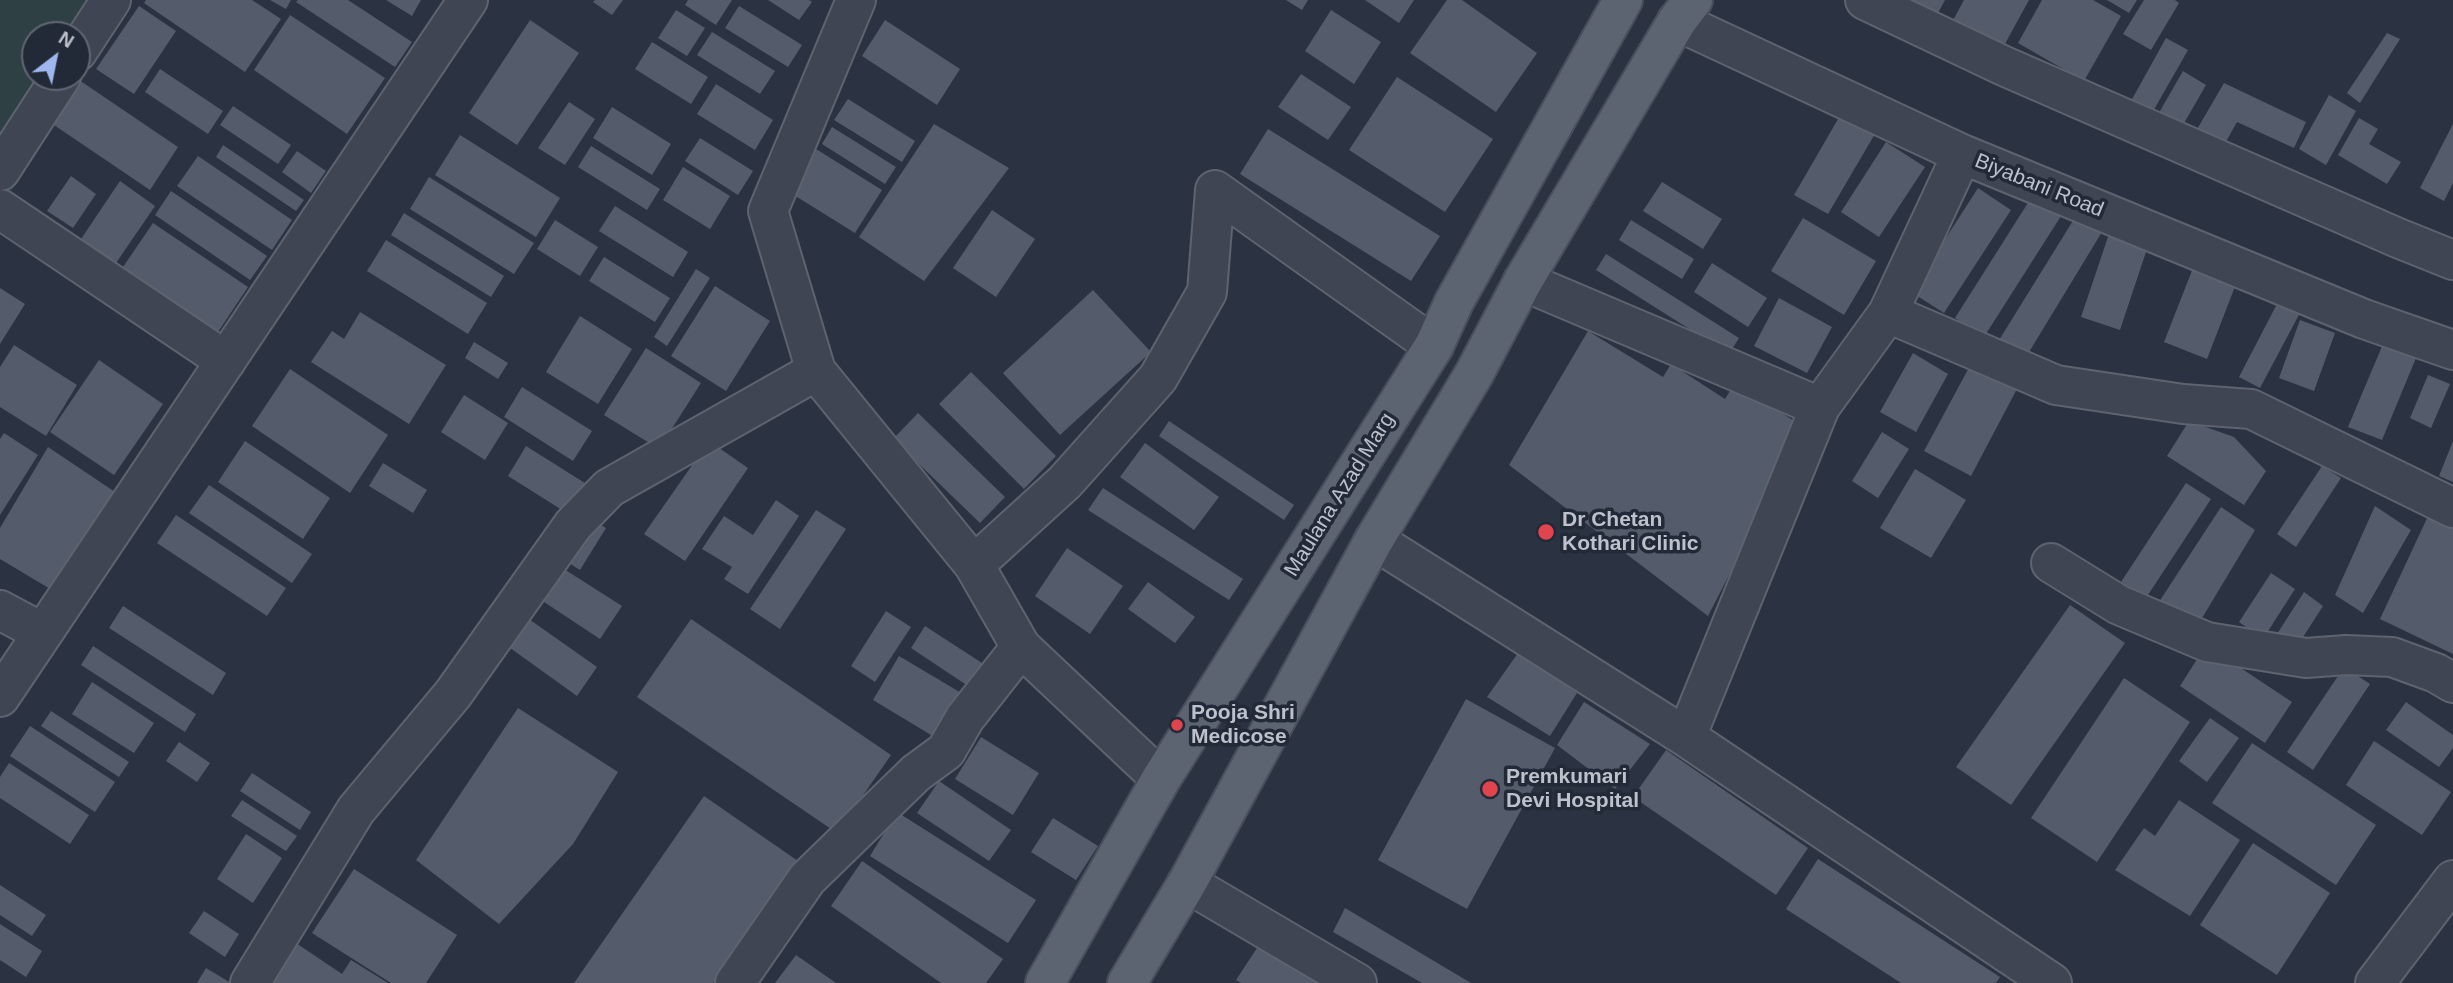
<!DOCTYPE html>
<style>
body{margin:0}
#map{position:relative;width:2453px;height:983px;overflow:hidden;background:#2b3342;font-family:Arial,sans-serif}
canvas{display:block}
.north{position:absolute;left:21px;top:21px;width:70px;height:70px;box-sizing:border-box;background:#232a37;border:2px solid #606672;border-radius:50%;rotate:32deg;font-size:19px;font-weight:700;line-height:28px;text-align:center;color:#bcc1cb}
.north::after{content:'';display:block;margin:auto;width:24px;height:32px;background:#9eb7ef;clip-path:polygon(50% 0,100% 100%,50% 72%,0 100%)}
</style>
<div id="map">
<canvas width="2453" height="983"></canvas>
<div class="north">N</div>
</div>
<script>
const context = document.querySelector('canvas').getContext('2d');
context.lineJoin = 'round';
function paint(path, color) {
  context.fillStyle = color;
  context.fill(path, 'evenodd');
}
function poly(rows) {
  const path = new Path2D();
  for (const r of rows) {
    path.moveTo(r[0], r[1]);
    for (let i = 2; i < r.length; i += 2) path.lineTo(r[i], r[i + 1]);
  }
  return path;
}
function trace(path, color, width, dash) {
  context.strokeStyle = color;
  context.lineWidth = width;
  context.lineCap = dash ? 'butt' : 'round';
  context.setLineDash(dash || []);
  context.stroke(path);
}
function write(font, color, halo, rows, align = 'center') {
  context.font = font + ' Arial,sans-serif';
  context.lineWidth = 7;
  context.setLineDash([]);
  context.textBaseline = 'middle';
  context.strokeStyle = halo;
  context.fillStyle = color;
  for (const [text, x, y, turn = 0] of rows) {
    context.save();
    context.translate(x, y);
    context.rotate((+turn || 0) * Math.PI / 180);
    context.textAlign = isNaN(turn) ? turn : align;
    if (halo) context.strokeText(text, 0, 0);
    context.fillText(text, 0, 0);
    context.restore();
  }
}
paint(poly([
 [0,0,111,0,77,35,35,35,35,77,71,77,0,214]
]), '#2e4044');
paint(poly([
 [146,0,252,0,281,19,245,72,144,3],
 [270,0,291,0,286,9],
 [298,0,348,0,412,42,395,67,296,2],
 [386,0,421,0,412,16],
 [595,0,623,0,612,15,593,2],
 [688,0,732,0,716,25,685,5],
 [768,0,809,0,812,2,799,20],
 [1286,0,1308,0,1302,10],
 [1365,0,1414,0,1399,23],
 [1447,0,1462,0,1537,53,1496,112,1410,53],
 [1900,0,1945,0,1931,26],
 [1964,0,2029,0,2000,53,1950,26],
 [2042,0,2093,0,2121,16,2084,81,2018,43],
 [2107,0,2137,0,2129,13],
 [2144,0,2175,0,2179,3,2151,50,2123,34],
 [139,6,176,31,134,94,96,69],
 [739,6,802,45,788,67,725,28],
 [676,10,705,28,687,56,658,38],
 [1331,10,1381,42,1354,84,1305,51],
 [290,15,385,78,347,134,254,70],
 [530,20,579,53,517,145,469,113],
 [885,20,960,69,937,105,862,56],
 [712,32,775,71,760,94,697,55],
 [2387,33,2400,39,2360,103,2347,93],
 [2166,38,2188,50,2152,113,2131,101],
 [652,42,708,77,691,104,635,69],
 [160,69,223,111,208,134,145,92],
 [2183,71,2206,85,2179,132,2156,118],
 [1301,74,1351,107,1328,140,1278,107],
 [1397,77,1493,139,1445,212,1349,150],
 [79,80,178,147,150,190,51,123],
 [2224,83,2306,122,2294,148,2237,122,2223,147,2196,131],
 [716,84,773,120,755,150,697,114],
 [2329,95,2356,111,2326,165,2299,149],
 [848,99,915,141,902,162,834,120],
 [569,102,595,119,565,165,538,148],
 [233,106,291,145,278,164,220,125],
 [612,107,671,144,652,175,593,138],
 [1845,107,1879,127,1828,214,1794,195],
 [2359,118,2378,129,2369,144,2401,162,2387,184,2338,155],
 [934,124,1009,168,924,281,859,237],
 [2453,124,2453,183,2444,201,2420,188],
 [832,127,896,167,885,184,822,144],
 [1268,129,1440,236,1411,281,1240,174],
 [460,135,560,198,536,237,435,175],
 [700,138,753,171,738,195,685,161],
 [1886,142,1925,167,1879,237,1841,212],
 [223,145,304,200,296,211,216,157],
 [591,146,660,189,647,210,578,167],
 [816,149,882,190,855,233,789,192],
 [297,151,326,171,311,193,282,172],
 [198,156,292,220,272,250,177,186],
 [683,167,730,196,710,229,663,200],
 [71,176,96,194,73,228,47,211],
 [429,177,534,243,514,274,410,209],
 [120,181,155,206,116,263,81,239],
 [1662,182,1722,219,1703,249,1643,211],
 [1978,188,2011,210,1944,313,1911,292],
 [171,191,267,256,250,280,155,215],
 [2031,198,2061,216,1984,337,1955,318],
 [615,206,688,252,673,277,599,231],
 [992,210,1035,239,996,297,953,268],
 [2079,211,2105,227,2023,362,1996,345],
 [404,213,504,276,491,297,391,235],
 [1803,218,1876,261,1844,315,1771,271],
 [555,220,598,247,580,276,537,249],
 [1631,220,1694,259,1682,279,1619,240],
 [153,223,248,287,218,332,123,267],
 [2110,231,2149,243,2120,330,2081,317],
 [386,240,487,303,468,334,367,271],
 [1606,254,1739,338,1729,354,1596,270],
 [604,257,670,298,655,322,589,281],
 [1712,263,1767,298,1748,327,1694,292],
 [2193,268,2236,284,2207,359,2164,342],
 [696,269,710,278,667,346,654,337],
 [715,286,770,321,726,391,671,356],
 [0,288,25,304,0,344],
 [1093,290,1151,352,1060,435,1003,373],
 [1779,298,1832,327,1807,373,1754,346],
 [2279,300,2301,311,2260,388,2239,377],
 [360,312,446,365,409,424,311,362,332,331,344,339],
 [580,316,632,349,598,404,546,372],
 [2300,320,2335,333,2314,391,2279,378],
 [1588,331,1663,377,1671,364,1725,399,1735,383,1802,426,1788,461,1708,616,1509,465],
 [474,342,508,363,498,379,465,358],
 [2383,344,2416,358,2382,440,2348,427],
 [14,345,77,385,46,436,0,407,0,367],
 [646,348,701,383,659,449,604,415],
 [1913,353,1948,374,1916,432,1880,412],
 [99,360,163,404,114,475,50,432],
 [1972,362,2018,387,1971,476,1924,451],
 [290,369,388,435,350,493,252,426],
 [971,372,1056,456,1024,489,939,404],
 [2428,375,2450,384,2431,428,2410,418],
 [522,387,592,431,573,461,504,417],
 [464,395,508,423,485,460,441,432],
 [918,413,1005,497,980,523,893,439],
 [1169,421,1294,505,1284,520,1159,436],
 [2189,421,2234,437,2266,471,2244,505,2167,456],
 [1882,432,1909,449,1878,498,1852,481],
 [4,433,38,455,0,515,0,439],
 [245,441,330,498,303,539,218,482],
 [709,441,748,468,685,561,644,534],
 [2453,441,2453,482,2439,476],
 [1145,443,1219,497,1194,530,1120,477],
 [526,446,588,485,570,515,508,476],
 [48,447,127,500,62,596,0,559,0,528],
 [383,463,427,490,413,513,369,486],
 [2322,466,2341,478,2296,547,2277,534],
 [1915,469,1966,500,1931,558,1880,528],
 [2186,483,2211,499,2146,598,2121,582],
 [209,485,312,554,292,583,189,513],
 [1103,488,1243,579,1229,600,1088,510],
 [776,500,799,516,748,594,724,579,732,567,702,549,724,516,753,535],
 [2375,506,2411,530,2363,613,2335,595],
 [2221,507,2255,530,2196,628,2155,608],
 [816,510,846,529,780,629,750,609],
 [2429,514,2453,526,2453,654,2380,619],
 [176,515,286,588,267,616,157,543],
 [587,517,606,528,580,570,561,558],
 [1067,548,1123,586,1090,634,1035,596],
 [553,562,622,606,600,639,532,594],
 [2271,573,2295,589,2263,639,2239,622],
 [1148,582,1195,617,1175,643,1128,609],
 [2304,592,2323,606,2296,648,2277,634],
 [2070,605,2125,643,2011,805,1956,767],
 [123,606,226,673,213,695,109,628],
 [886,611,911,627,875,682,851,666],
 [526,617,597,667,577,696,506,645],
 [691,619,891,755,837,833,637,697],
 [925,626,982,663,968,686,911,648],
 [2206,645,2292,702,2265,743,2180,686],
 [93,646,196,714,185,732,81,665],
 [1518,653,1577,693,1550,736,1487,697],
 [899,656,968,697,941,741,873,700],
 [2344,667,2370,684,2313,770,2287,752],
 [2124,678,2190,722,2097,862,2031,818],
 [92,682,154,723,134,753,72,714],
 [1466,699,1555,748,1467,909,1378,860],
 [1584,702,1650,744,1615,789,1557,745],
 [2406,702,2453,735,2453,748,2439,767,2386,730],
 [518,708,618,772,573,844,499,924,416,860],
 [51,711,129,762,119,777,41,726],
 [2210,718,2239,738,2207,782,2179,761],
 [30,726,115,782,95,812,10,756],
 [981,737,1039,773,1013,815,955,779],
 [2374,741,2451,792,2422,835,2346,785],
 [179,742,210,763,197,782,166,761],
 [2252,743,2376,825,2336,885,2212,803],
 [1666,750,1808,848,1776,895,1633,797],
 [9,763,89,815,70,844,0,798,0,777],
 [252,773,311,812,300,830,240,791],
 [939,781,1011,830,989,861,917,813],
 [704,796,798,861,713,983,574,983],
 [242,800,297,836,286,851,231,816],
 [2179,800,2240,840,2190,916,2115,870,2144,828,2155,836],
 [897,812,1036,900,1008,943,870,856],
 [1053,818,1098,846,1076,880,1031,852],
 [246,834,282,858,253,903,217,879],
 [2253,843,2330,893,2277,975,2200,925],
 [1818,859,2000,977,1996,983,1901,983,1786,909],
 [862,861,1003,959,986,983,941,983,831,906],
 [354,869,457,935,426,983,391,983,312,933],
 [0,885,46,915,32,936,0,915],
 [1345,908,1471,983,1422,983,1333,932],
 [204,911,239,934,225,957,189,933],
 [0,924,42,951,26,977,0,960],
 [1261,942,1323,983,1241,983,1236,980],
 [296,943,342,974,351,960,388,983,270,983],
 [796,955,836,983,775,983],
 [206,968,231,983,197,983]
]), '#545c6c');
const minor = poly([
 [856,0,768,211,816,371,974,565,1021,647,1161,779],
 [1865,0,2004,66,2398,238,2453,260],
 [1677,21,1962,154,2364,319,2453,350],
 [77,52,111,0],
 [0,171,61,77],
 [0,209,226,361],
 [1523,281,1820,407],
 [1888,313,2056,385,2183,404,2251,409,2453,508],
 [1374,540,1686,737,2052,983],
 [2051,563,2119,605,2207,642,2306,658,2346,655,2392,657,2436,673,2453,683],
 [974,565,1065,482,1158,378,1207,292,1215,190,1434,346],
 [0,610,43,633],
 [0,697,468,0],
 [1686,737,1820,407,1888,313,1962,154],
 [1187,883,1357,983],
 [250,983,356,810,453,694,573,525,609,488,816,371],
 [735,983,807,879,916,773,946,751,965,718,1021,647],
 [2375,983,2453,880]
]);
const major = poly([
 [1045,983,1161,779,1434,346,1454,302,1623,0],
 [1127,983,1187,883,1374,540,1474,374,1523,281,1677,21,1693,0]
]);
trace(minor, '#5d636f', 42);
trace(major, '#484e5b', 42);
trace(minor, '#3f4552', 38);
trace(major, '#5d6471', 38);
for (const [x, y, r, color] of [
 [1546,532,9,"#e0444e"],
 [1177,725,7,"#e0444e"],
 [1490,789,9,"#e0444e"]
]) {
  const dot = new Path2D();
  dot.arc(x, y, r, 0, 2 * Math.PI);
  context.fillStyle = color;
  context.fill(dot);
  trace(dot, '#232a37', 2.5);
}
write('21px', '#bcc1cb', '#232a37', [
 ["Biyabani Road",2039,186,22],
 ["Maulana Azad Marg",1340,495,-58]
]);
write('bold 21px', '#bcc1cb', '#232a37', [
 ["Dr Chetan",1562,520],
 ["Kothari Clinic",1562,544],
 ["Pooja Shri",1191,713],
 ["Medicose",1191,737],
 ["Premkumari",1506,777],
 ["Devi Hospital",1506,801]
], 'left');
</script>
